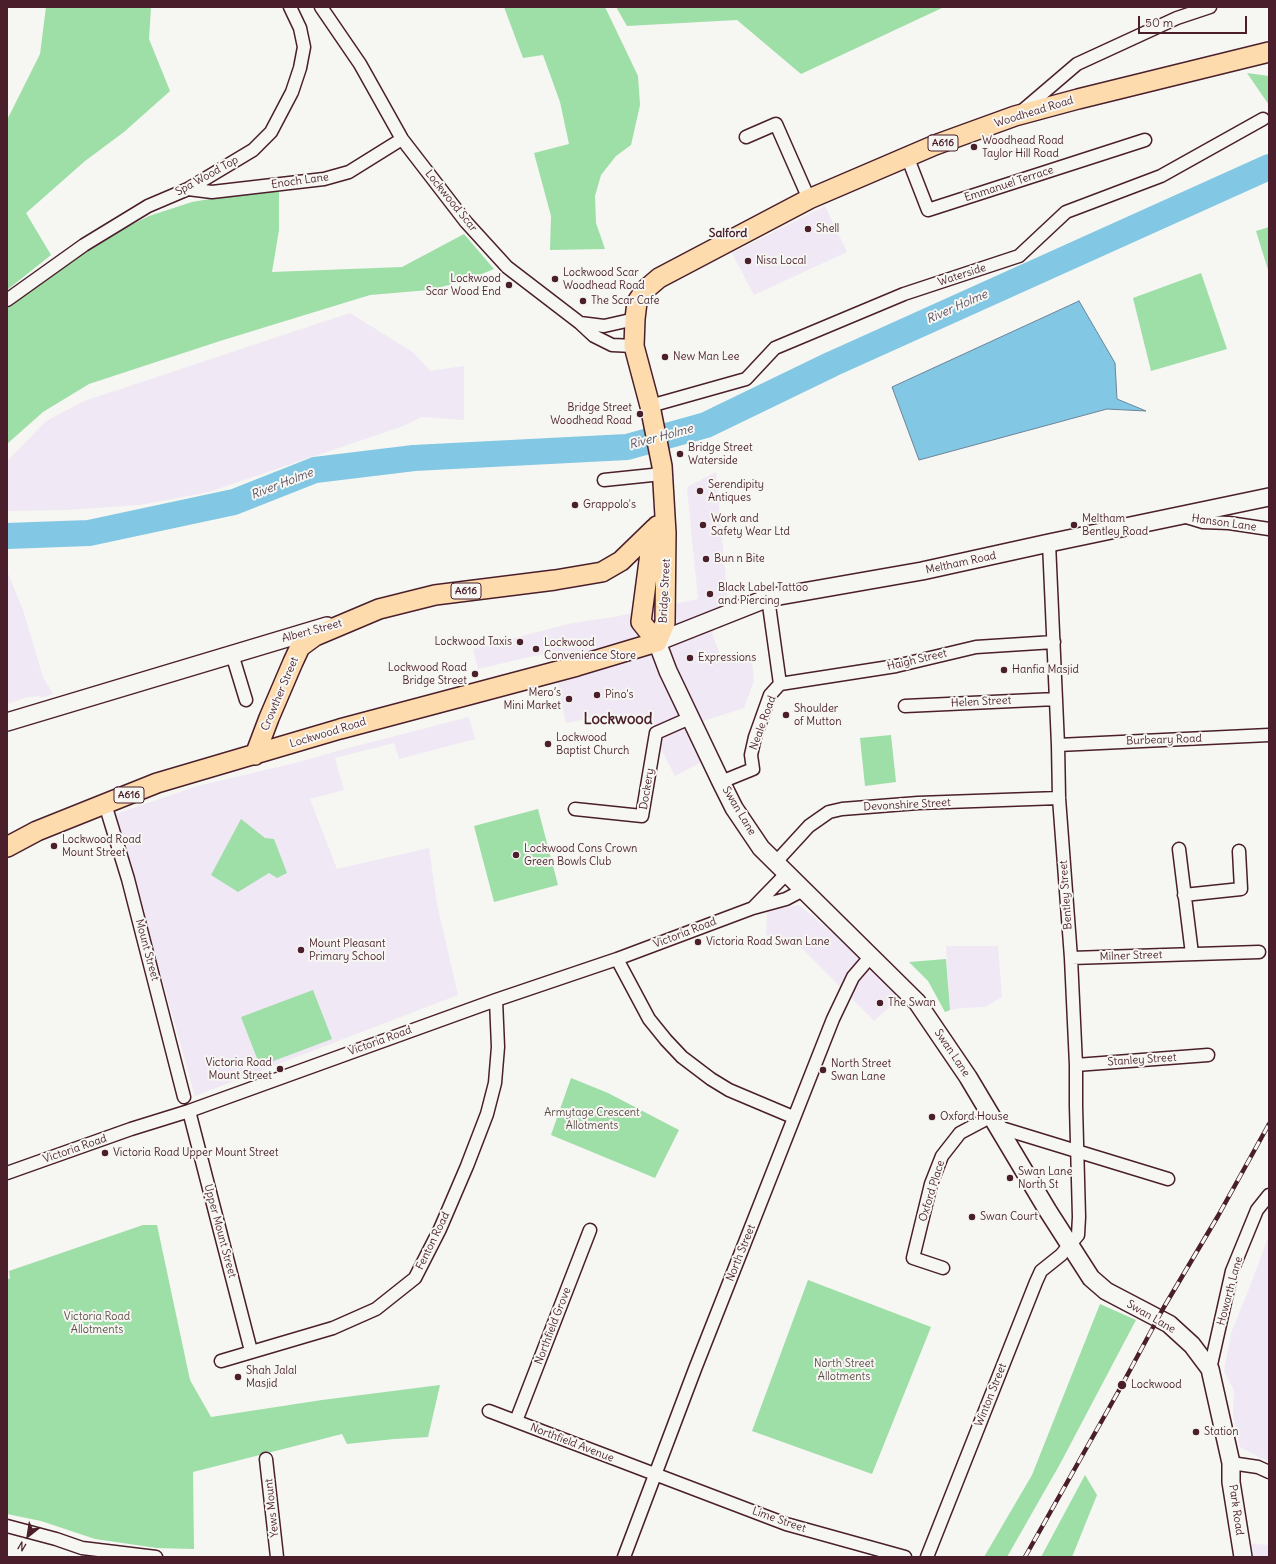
<!DOCTYPE html>
<meta charset="utf-8">
<style>
body{margin:0}
#map{position:relative;width:1276px;height:1564px;overflow:hidden;background:#f6f6f2;font-family:Delius,sans-serif}
canvas{display:block}
.frame{position:absolute;inset:0;border:8px solid #4a1f2b;pointer-events:none}
.north{position:absolute;left:8px;top:1516px;width:40px;height:40px;-webkit-text-stroke:3px #f6f6f2;paint-order:stroke;rotate:210deg;font-size:11px;font-weight:700;line-height:16px;text-align:center;color:#4a1f2b}
.north::after{content:'';display:block;margin:auto;width:14px;height:18px;background:#4a1f2b;clip-path:polygon(50% 0,100% 100%,50% 72%,0 100%)}
.scale{position:absolute;left:1138px;top:16px;width:109px;height:18px;box-sizing:border-box;border:2px solid #4a1f2b;border-top:0;padding-left:5px;font-size:12px;line-height:14px;white-space:nowrap;color:#4a1f2b;-webkit-text-stroke:3px #f6f6f2;paint-order:stroke}
</style>
<div id="map">
<canvas width="1276" height="1564"></canvas>
<div class="frame"></div>
<div class="north">N</div>
<div class="scale">50 m</div>
</div>
<script>
const context = document.querySelector('canvas').getContext('2d');
context.lineJoin = 'round';
function paint(path, color) {
  context.fillStyle = color;
  context.fill(path, 'evenodd');
}
function poly(rows) {
  const path = new Path2D();
  for (const r of rows) {
    path.moveTo(r[0], r[1]);
    for (let i = 2; i < r.length; i += 2) path.lineTo(r[i], r[i + 1]);
  }
  return path;
}
function trace(path, color, width, dash) {
  context.strokeStyle = color;
  context.lineWidth = width;
  context.lineCap = dash ? 'butt' : 'round';
  context.setLineDash(dash || []);
  context.stroke(path);
}
function write(font, color, halo, rows, align = 'center') {
  context.font = font + ' Delius,sans-serif';
  context.lineWidth = 4;
  context.setLineDash([]);
  context.textBaseline = 'middle';
  context.strokeStyle = halo;
  context.fillStyle = color;
  for (const [text, x, y, turn = 0] of rows) {
    context.save();
    context.translate(x, y);
    context.rotate((+turn || 0) * Math.PI / 180);
    context.textAlign = isNaN(turn) ? turn : align;
    if (halo) context.strokeText(text, 0, 0);
    context.fillText(text, 0, 0);
    context.restore();
  }
}
paint(poly([
 [825,206,847,252,754,295,732,253],
 [350,313,414,353,430,371,464,366,464,420,421,417,406,425,209,492,140,505,67,510,7,511,7,461,46,421,84,401],
 [716,472,728,603,712,634,723,662,751,654,754,681,744,708,687,726,704,761,675,776,644,717,609,714,566,723,551,652,478,669,473,649,572,623,614,617,698,599,687,487],
 [7,571,23,610,43,677,53,694,41,698,40,696,28,697,7,704],
 [469,717,475,739,399,759,394,743,335,758,344,790,306,800,310,799,337,869,429,848,437,904,458,995,195,1096,116,814,197,786,295,763,341,750],
 [799,905,828,929,876,974,899,999,874,1021,795,941,766,935,767,910],
 [946,946,998,946,1002,997,985,1007,961,1008,950,1010],
 [1269,1235,1269,1462,1240,1447,1233,1416,1234,1391,1224,1371,1231,1333,1250,1286],
 [1246,1543,1269,1545,1269,1557,1249,1557]
]), '#f0e8f4');
paint(poly([
 [46,7,151,7,149,39,170,91,124,132,85,161,26,213,51,255,7,290,7,120,40,54],
 [504,7,605,7,638,76,640,105,631,145,616,156,601,175,595,196,596,223,605,249,550,250,551,216,534,153,569,144,560,102,543,55,523,58],
 [616,7,944,7,801,74,737,20,627,26],
 [1247,73,1269,76,1269,105],
 [279,187,279,230,272,272,402,267,464,234,494,269,465,281,429,290,370,295,220,341,89,384,43,412,7,444,7,304,101,240,149,216,192,202],
 [1269,227,1269,273,1256,231],
 [1201,273,1227,349,1151,371,1133,298],
 [891,735,896,782,865,786,860,738],
 [538,809,558,885,494,902,474,826],
 [241,819,265,838,274,839,287,873,277,878,269,873,238,892,211,875],
 [946,959,950,1010,945,1012,928,981,909,962],
 [313,990,332,1039,260,1066,241,1017],
 [571,1078,608,1093,679,1130,655,1178,551,1135],
 [143,1225,157,1225,190,1380,211,1417,322,1400,440,1385,428,1437,394,1439,347,1444,342,1434,193,1472,194,1549,157,1548,95,1539,41,1521,7,1514,7,1280,10,1278,9,1271],
 [808,1280,931,1327,872,1474,752,1431],
 [1100,1304,1136,1320,1060,1464,1007,1557,984,1557,1032,1475],
 [1085,1475,1097,1495,1072,1557,1041,1557]
]), '#9edea7');
const water = poly([
 [1079,301,1115,363,1117,399,1146,411,1107,409,919,460,892,387,1079,301]
]);
paint(water, '#82c7e3');
trace(water, '#6c8499', 1);
trace(poly([
 [7,536,89,533,234,502,315,470,414,458,627,447,706,425,832,364,1269,167]
]), '#82c7e3', 26);
const street = poly([
 [321,7,360,64,402,139,466,222,507,267,580,323,604,326,635,319],
 [1022,111,1077,64,1177,18,1210,7],
 [746,137,776,124,809,199],
 [907,156,928,210,1145,140],
 [188,189,212,192,324,179,349,172,402,139],
 [7,300,84,245,148,206,188,189,253,150,271,132,292,92,300,68,304,47,300,28,290,7],
 [580,323,594,336,612,345,634,346],
 [650,406,746,379,775,348,904,294,1019,256,1066,212,1161,176,1263,119],
 [604,480,662,474],
 [1183,516,1203,522,1229,523,1269,529],
 [768,598,780,684],
 [232,654,246,700],
 [780,684,896,666,976,647,1054,642],
 [905,706,1056,699],
 [1058,745,1269,735],
 [721,782,753,769,751,755,755,737,770,695,780,684],
 [105,804,128,879,184,1097],
 [575,809,642,816,656,733,690,718],
 [1179,849,1192,954],
 [776,862,809,826,829,812,842,809,918,803,1059,798],
 [1184,895,1241,889,1239,851],
 [753,908,787,873],
 [1071,958,1259,952],
 [617,959,649,1019,666,1040,682,1057,711,1079,729,1090,793,1117],
 [1076,1065,1208,1055],
 [189,1111,251,1351],
 [998,1127,1168,1179],
 [7,1173,131,1129,189,1111,496,1000,617,959,753,908,786,899,803,890],
 [943,1268,913,1258,931,1184,942,1156,960,1133,992,1116],
 [221,1361,333,1328,376,1309,415,1278,440,1229,467,1166,487,1114,495,1083,498,1047,496,1000],
 [1210,1369,1232,1271,1257,1210,1269,1195],
 [489,1411,786,1524,905,1557],
 [516,1421,590,1230],
 [266,1459,277,1557],
 [1231,1463,1258,1467,1269,1472],
 [7,1526,56,1539,82,1548,156,1557],
 [624,1557,695,1369,833,1019,853,977,871,956],
 [927,1557,1036,1282,1041,1271,1061,1255,1078,1235,1079,1217,1076,1106,1076,1065,1071,958,1059,798,1058,745,1049,543]
]);
const secondary = poly([
 [7,722,327,626],
 [1243,1557,1231,1482,1231,1463,1210,1369,1192,1345,1169,1324,1106,1291,1091,1278,1048,1211,968,1077,917,1002,761,848,734,808,721,782,668,671,657,642,768,598,922,571,1049,543,1269,497]
]);
const primary = poly([
 [657,526,651,546,641,622,657,642],
 [657,642,665,623,666,533,662,466,650,406,634,346,635,319,637,302,645,290,659,278,809,199,935,145,1015,116,1078,99,1269,52],
 [255,755,269,718,293,662,300,647,315,636,379,609,435,595,555,580,602,572,621,561,655,528],
 [7,847,37,831,157,783,340,729,577,666,657,642]
]);
trace(street, '#4a1f2b', 15);
trace(secondary, '#4a1f2b', 20);
trace(primary, '#4a1f2b', 22);
trace(street, '#f6f6f2', 12);
trace(secondary, '#f6f6f2', 17);
trace(primary, '#fedbac', 19);
const rail = poly([
 [1025,1557,1122,1385,1164,1307,1218,1216,1269,1124]
]);
trace(rail, '#4a1f2b', 4.5);
trace(rail, '#f6f6f2', 3, [9]);
for (const [x, y, r, color] of [
 [974,147,4,"#4a1f2b"],
 [808,229,4,"#4a1f2b"],
 [748,261,4,"#4a1f2b"],
 [555,279,4,"#4a1f2b"],
 [509,285,4,"#4a1f2b"],
 [583,301,4,"#4a1f2b"],
 [665,357,4,"#4a1f2b"],
 [640,414,4,"#4a1f2b"],
 [680,454,4,"#4a1f2b"],
 [700,491,4,"#4a1f2b"],
 [575,505,4,"#4a1f2b"],
 [703,525,4,"#4a1f2b"],
 [1074,525,4,"#4a1f2b"],
 [706,559,4,"#4a1f2b"],
 [710,594,4,"#4a1f2b"],
 [520,642,4,"#4a1f2b"],
 [536,649,4,"#4a1f2b"],
 [690,658,4,"#4a1f2b"],
 [1004,670,4,"#4a1f2b"],
 [475,674,4,"#4a1f2b"],
 [597,695,4,"#4a1f2b"],
 [569,699,4,"#4a1f2b"],
 [786,715,4,"#4a1f2b"],
 [548,744,4,"#4a1f2b"],
 [54,846,4,"#4a1f2b"],
 [516,855,4,"#4a1f2b"],
 [698,942,4,"#4a1f2b"],
 [301,950,4,"#4a1f2b"],
 [880,1003,4,"#4a1f2b"],
 [280,1069,4,"#4a1f2b"],
 [823,1070,4,"#4a1f2b"],
 [932,1117,4,"#4a1f2b"],
 [105,1153,4,"#4a1f2b"],
 [1010,1178,4,"#4a1f2b"],
 [972,1217,4,"#4a1f2b"],
 [238,1377,4,"#4a1f2b"],
 [1122,1385,5,"#4a1f2b"],
 [1196,1432,4,"#4a1f2b"]
]) {
  const dot = new Path2D();
  dot.arc(x, y, r, 0, 2 * Math.PI);
  context.fillStyle = color;
  context.fill(dot);
  trace(dot, '#f6f6f2', 1.5);
}
for (const [x, y, w] of [
 [943,143,30],
 [466,591,30],
 [129,795,30]
]) {
  const box = new Path2D();
  box.roundRect(x - w / 2, y - 8, w, 16, 3);
  context.fillStyle = '#f6f6f2';
  context.fill(box);
  trace(box, '#4a1f2b', 1);
}
write('bold 10px', '#4a1f2b', null, [
 ["A616",943,143],
 ["A616",466,591],
 ["A616",129,795]
]);
write('11px', '#4a1f2b', '#f6f6f2', [
 ["Woodhead Road",1034,112,-17],
 ["Spa Wood Top",207,176,-29],
 ["Enoch Lane",300,181,-8],
 ["Emmanuel Terrace",1009,184,-18],
 ["Lockwood Scar",451,201,51],
 ["Waterside",962,275,-18],
 ["Hanson Lane",1224,523,8],
 ["Meltham Road",961,563,-12],
 ["Bridge Street",665,591,-87],
 ["Albert Street",312,631,-15],
 ["Haigh Street",917,660,-13],
 ["Crowther Street",280,694,-67],
 ["Helen Street",981,702,-3],
 ["Neale Road",763,723,-70],
 ["Lockwood Road",328,733,-17],
 ["Burbeary Road",1164,740,-2],
 ["Dockery",647,789,-81],
 ["Devonshire Street",907,805,-3],
 ["Swan Lane",739,811,59],
 ["Bentley Street",1066,895,-94],
 ["Victoria Road",685,933,-21],
 ["Mount Street",147,950,75],
 ["Milner Street",1131,956,-2],
 ["Victoria Road",380,1041,-20],
 ["Swan Lane",952,1053,56],
 ["Stanley Street",1142,1060,-4],
 ["Victoria Road",75,1149,-19],
 ["Oxford Place",932,1191,-73],
 ["Upper Mount Street",220,1231,75],
 ["Fenton Road",433,1241,-64],
 ["North Street",741,1253,-68],
 ["Howarth Lane",1230,1291,-75],
 ["Swan Lane",1151,1317,30],
 ["Northfield Grove",553,1326,-69],
 ["Winton Street",991,1395,-68],
 ["Northfield Avenue",572,1443,21],
 ["Yews Mount",272,1508,-96],
 ["Park Road",1236,1510,82],
 ["Lime Street",779,1520,19]
]);
write('11px', '#4a1f2b', '#f6f6f2', [
 ["Woodhead Road",982,141],
 ["Taylor Hill Road",982,154],
 ["Shell",816,229],
 ["Nisa Local",756,261],
 ["Lockwood Scar",563,273],
 ["Woodhead Road",563,286],
 ["Lockwood",501,279,"right"],
 ["Scar Wood End",501,292,"right"],
 ["The Scar Cafe",591,301],
 ["New Man Lee",673,357],
 ["Bridge Street",632,408,"right"],
 ["Woodhead Road",632,421,"right"],
 ["Bridge Street",688,448],
 ["Waterside",688,461],
 ["Serendipity",708,485],
 ["Antiques",708,498],
 ["Grappolo's",583,505],
 ["Work and",711,519],
 ["Safety Wear Ltd",711,532],
 ["Meltham",1082,519],
 ["Bentley Road",1082,532],
 ["Bun n Bite",714,559],
 ["Black Label Tattoo",718,588],
 ["and Piercing",718,601],
 ["Lockwood Taxis",512,642,"right"],
 ["Lockwood",544,643],
 ["Convenience Store",544,656],
 ["Expressions",698,658],
 ["Lockwood Road",467,668,"right"],
 ["Bridge Street",467,681,"right"],
 ["Hanfia Masjid",1012,670],
 ["Mero’s",561,693,"right"],
 ["Mini Market",561,706,"right"],
 ["Pino's",605,695],
 ["Shoulder",794,709],
 ["of Mutton",794,722],
 ["Lockwood",556,738],
 ["Baptist Church",556,751],
 ["Lockwood Road",62,840],
 ["Mount Street",62,853],
 ["Lockwood Cons Crown",524,849],
 ["Green Bowls Club",524,862],
 ["Victoria Road Swan Lane",706,942],
 ["Mount Pleasant",309,944],
 ["Primary School",309,957],
 ["The Swan",888,1003],
 ["Victoria Road",272,1063,"right"],
 ["Mount Street",272,1076,"right"],
 ["North Street",831,1064],
 ["Swan Lane",831,1077],
 ["Oxford House",940,1117],
 ["Victoria Road Upper Mount Street",113,1153],
 ["Swan Lane",1018,1172],
 ["North St",1018,1185],
 ["Swan Court",980,1217],
 ["Shah Jalal",246,1371],
 ["Masjid",246,1384],
 ["Lockwood",1131,1385],
 ["Station",1204,1432]
], 'left');
write('11px', '#5f4f4a', '#f6f6f2', [
 ["Armytage Crescent",592,1113],
 ["Allotments",592,1126],
 ["Victoria Road",97,1317],
 ["Allotments",97,1330],
 ["North Street",844,1364],
 ["Allotments",844,1377]
]);
write('bold 12px', '#4a1f2b', '#f6f6f2', [
 ["Salford",728,234]
]);
write('italic 12px', '#5b5162', '#f6f6f2', [
 ["River Holme",957,307,-24],
 ["River Holme",661,437,-15],
 ["River Holme",282,484,-21]
]);
write('bold 15px', '#4a1f2b', '#f6f6f2', [
 ["Lockwood",618,720]
]);
</script>
